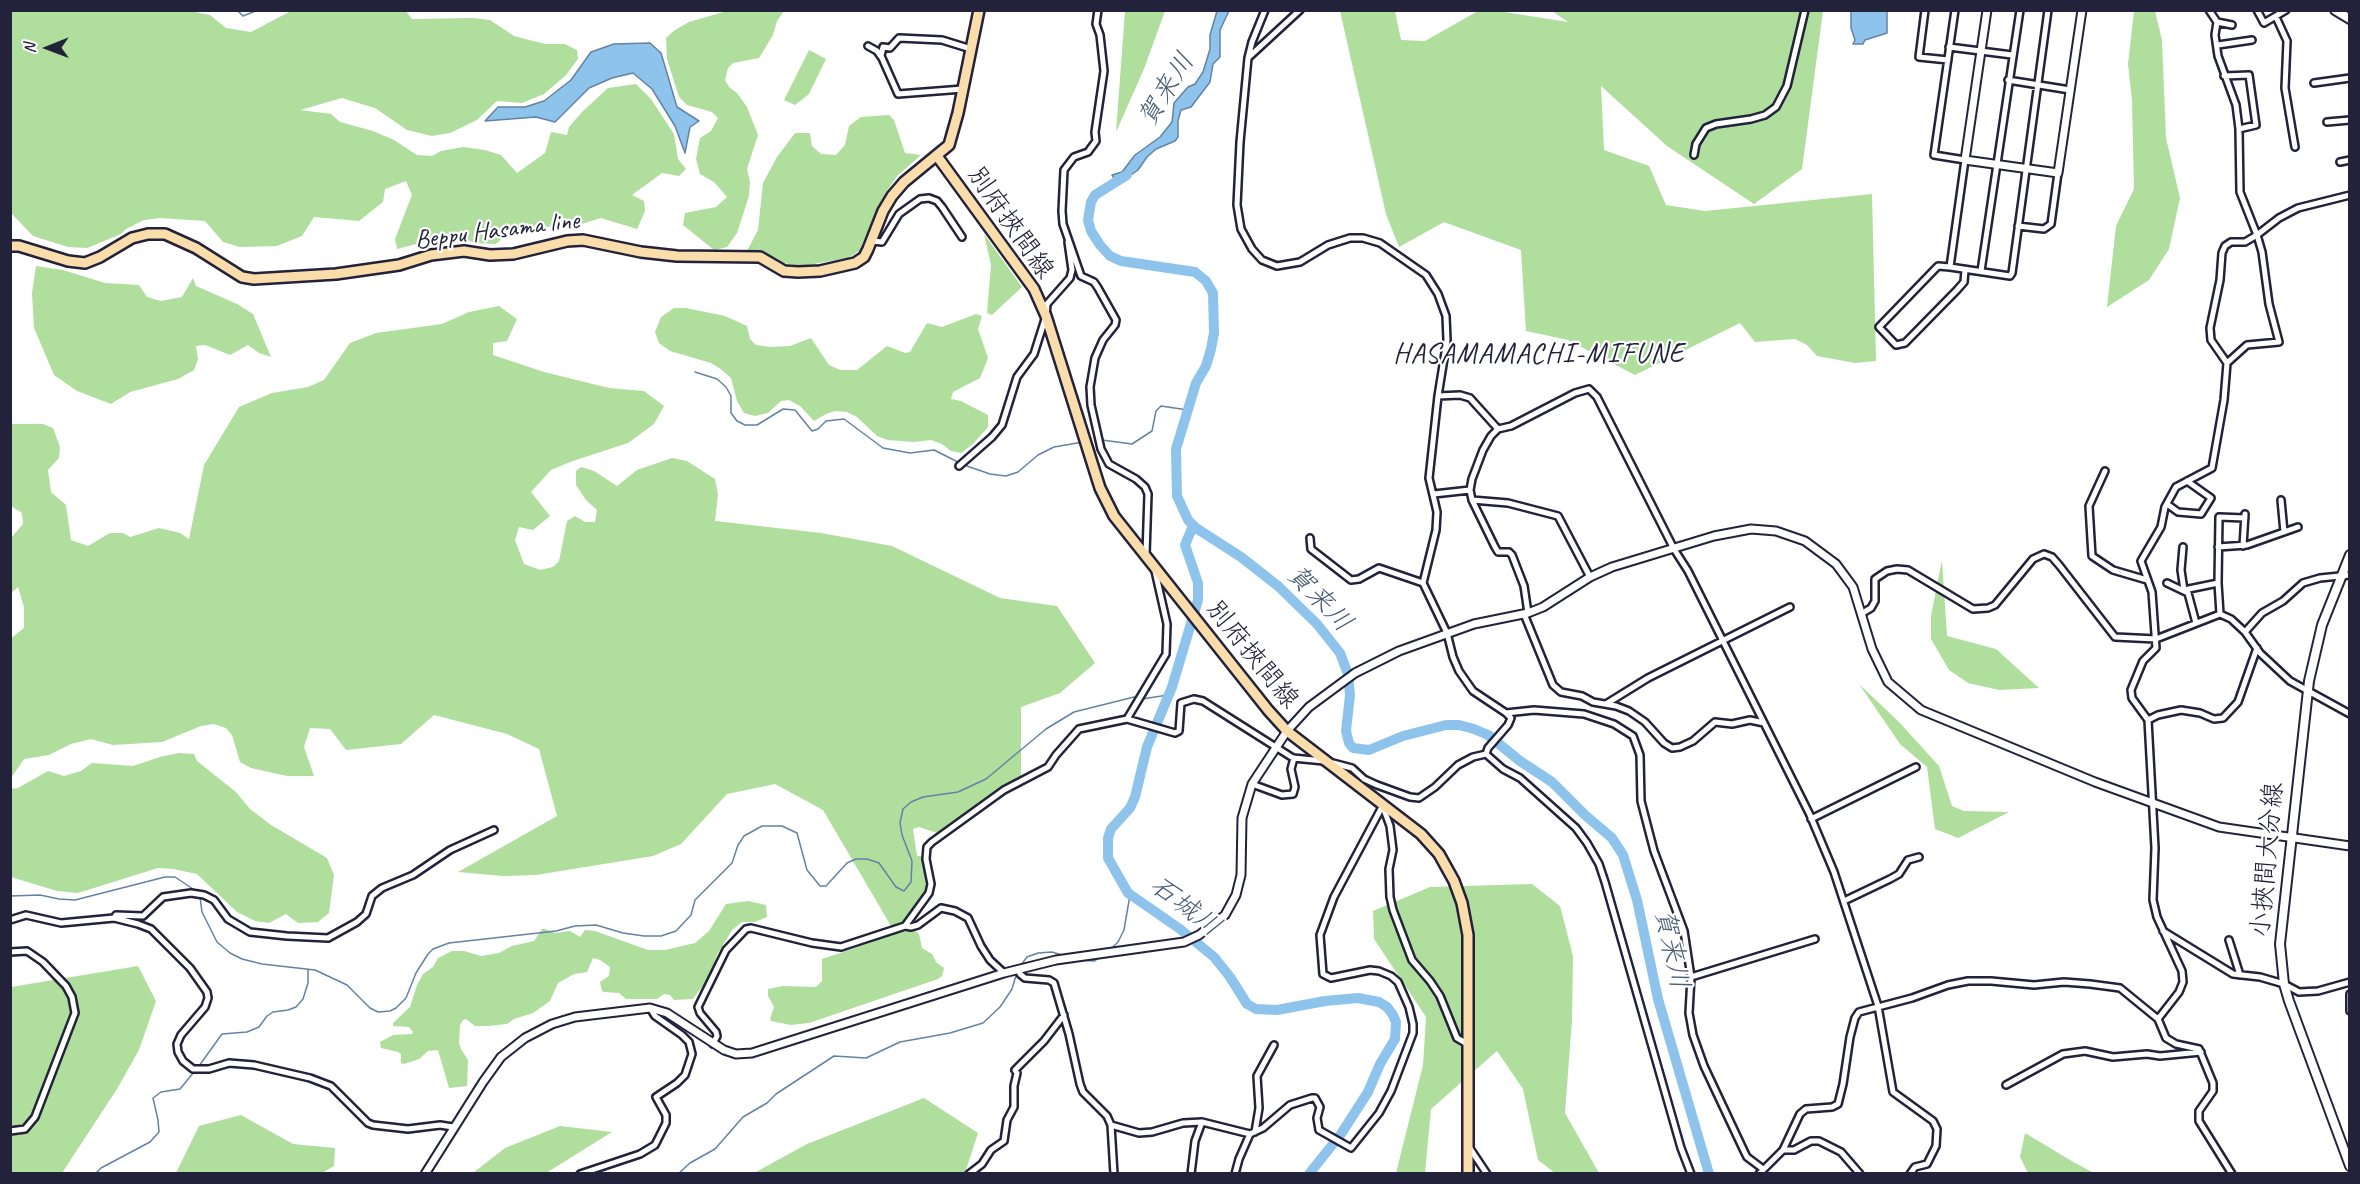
<!DOCTYPE html>
<meta charset="utf-8">
<style>
body{margin:0}
#map{position:relative;width:2360px;height:1184px;overflow:hidden;background:#fff;font-family:Caveat,sans-serif}
canvas{display:block}
.frame{position:absolute;inset:0;border:12px solid #22223b;pointer-events:none}
.north{position:absolute;left:18px;top:18px;width:60px;height:60px;-webkit-text-stroke:4px #fff;paint-order:stroke;rotate:269deg;font-size:16px;font-weight:700;line-height:24px;text-align:center;color:#22223b}
.north::after{content:'';display:block;margin:auto;width:21px;height:27px;background:#22223b;clip-path:polygon(50% 0,100% 100%,50% 72%,0 100%)}
</style>
<div id="map">
<canvas width="2360" height="1184"></canvas>
<div class="frame"></div>
<div class="north">N</div>
</div>
<script>
const context = document.querySelector('canvas').getContext('2d');
context.lineJoin = 'round';
function paint(path, color) {
  context.fillStyle = color;
  context.fill(path, 'evenodd');
}
function poly(rows) {
  const path = new Path2D();
  for (const r of rows) {
    path.moveTo(r[0], r[1]);
    for (let i = 2; i < r.length; i += 2) path.lineTo(r[i], r[i + 1]);
  }
  return path;
}
function trace(path, color, width, dash) {
  context.strokeStyle = color;
  context.lineWidth = width;
  context.lineCap = dash ? 'butt' : 'round';
  context.setLineDash(dash || []);
  context.stroke(path);
}
function write(font, color, halo, rows, align = 'center') {
  context.font = font + ' Caveat,"Klee One",sans-serif';
  context.lineWidth = 4.5;
  context.setLineDash([]);
  context.textBaseline = 'middle';
  context.strokeStyle = halo;
  context.fillStyle = color;
  for (const [text, x, y, turn = 0] of rows) {
    context.save();
    context.translate(x, y);
    context.rotate((+turn || 0) * Math.PI / 180);
    context.textAlign = isNaN(turn) ? turn : align;
    if (halo) context.strokeText(text, 0, 0);
    context.fillText(text, 0, 0);
    context.restore();
  }
}
paint(poly([
 [405,10,412,19,474,18,490,20,514,36,545,44,565,44,577,50,578,59,566,75,544,94,522,103,497,101,477,120,450,133,432,136,407,130,375,108,342,98,300,110,331,114,340,122,373,131,394,140,417,155,432,156,441,151,463,147,485,150,501,155,517,173,545,153,551,132,567,135,569,127,582,112,608,88,636,84,651,99,674,134,678,159,686,169,679,176,662,173,632,195,644,201,645,211,637,229,601,218,578,225,563,221,543,229,504,237,496,244,475,243,459,237,440,238,397,249,395,239,412,195,406,181,385,189,383,202,359,221,314,217,302,236,277,246,240,247,223,242,205,221,160,218,144,220,126,229,121,234,87,248,68,247,33,236,11,213,11,11,190,11,210,15,226,28,251,32,291,11],
 [727,11,784,11,777,21,773,35,759,58,733,63,728,68,725,80,729,87,737,93,747,107,758,135,747,169,750,182,749,196,737,233,727,247,714,250,683,225,685,213,716,207,727,197,714,182,700,174,696,159,700,138,711,131,718,118,712,112,687,105,679,97,667,59,666,38,675,30,689,22],
 [1125,11,1165,11,1144,69,1116,132],
 [1340,11,1395,11,1401,40,1425,41,1478,11,1498,11,1568,22,1552,11,1823,11,1802,169,1754,204,1667,146,1601,86,1604,150,1649,166,1666,205,1705,211,1872,194,1876,361,1855,363,1817,356,1807,345,1795,339,1755,342,1740,323,1635,375,1568,340,1526,331,1521,250,1444,222,1399,247,1386,214],
 [2134,11,2155,11,2162,40,2166,138,2180,198,2169,249,2149,280,2107,307,2116,226,2134,189,2132,100,2128,64],
 [809,50,826,59,809,94,795,105,784,100],
 [889,115,894,120,905,153,921,155,897,176,885,194,859,251,848,258,802,266,783,263,763,254,747,251,758,230,763,183,777,157,795,133,810,133,812,146,821,154,836,155,845,145,849,126,861,117],
 [984,234,1022,287,992,315,987,313,991,265],
 [36,266,63,270,105,283,139,285,147,297,161,301,182,297,193,278,196,286,237,304,253,314,271,357,259,353,248,345,230,355,205,345,196,346,198,359,194,370,178,379,130,392,111,404,77,391,54,375,34,328,32,293],
 [499,306,517,319,507,341,493,343,493,355,544,372,609,388,644,391,664,406,654,424,628,443,570,462,551,470,531,492,550,516,533,530,519,527,515,540,524,564,540,570,553,567,559,561,567,521,575,516,585,522,595,522,597,510,586,500,576,485,576,471,581,467,594,471,617,486,637,470,672,458,687,461,715,479,718,494,715,521,821,533,892,546,1000,598,1057,606,1095,663,1060,693,1021,707,1021,781,940,834,919,827,913,829,917,856,923,856,929,878,928,887,920,902,902,923,891,926,823,810,775,784,727,794,681,844,653,856,536,875,503,876,458,872,557,816,539,749,507,734,434,715,401,744,346,750,330,729,310,728,304,747,314,776,287,776,251,768,240,762,232,735,226,728,214,724,201,726,162,742,113,745,91,739,71,744,49,755,24,759,11,778,10,639,24,628,24,607,18,587,11,593,11,538,23,524,22,513,11,506,11,424,43,424,53,428,60,447,59,458,48,470,51,492,66,505,71,540,88,546,110,533,123,533,130,537,159,528,180,533,189,539,204,465,239,407,272,393,308,387,324,380,350,343,376,333,442,324,469,312],
 [674,308,686,308,725,316,747,326,750,339,756,345,770,347,790,346,811,338,829,365,840,370,857,370,887,346,905,353,910,352,927,323,942,327,976,314,982,316,978,329,988,358,980,378,953,392,951,399,961,401,988,415,988,427,973,444,961,453,951,451,942,444,931,440,914,442,888,440,877,436,857,417,847,412,835,411,826,414,814,421,800,406,789,400,781,401,768,413,755,416,744,413,737,401,731,378,722,370,711,363,670,351,659,343,655,332,661,317],
 [1942,560,1947,636,1996,649,2039,688,1999,690,1968,683,1949,670,1931,639,1931,616],
 [1859,684,1899,722,1939,766,1952,806,1964,811,2009,812,1958,838,1935,829,1927,767,1900,744],
 [179,753,194,754,197,761,236,792,250,809,271,825,327,858,334,875,329,913,318,922,298,923,286,914,269,923,255,921,237,912,197,874,173,869,158,868,78,893,57,891,11,877,11,789,18,788,48,771,64,776,81,771,92,763,133,766,160,757],
 [1532,884,1560,906,1573,956,1572,1020,1565,1113,1599,1173,1555,1173,1538,1160,1523,1089,1497,1051,1431,1109,1425,1173,1396,1173,1423,1065,1426,1017,1374,939,1373,911,1430,887],
 [748,901,766,905,767,917,755,922,742,922,732,930,717,955,708,979,693,999,674,1000,670,995,664,994,657,999,626,999,619,993,604,992,602,991,600,982,609,976,610,967,600,960,593,958,587,972,574,974,558,983,550,1001,533,1013,514,1019,507,1024,488,1026,475,1026,466,1019,463,1020,460,1025,459,1043,461,1049,468,1060,467,1086,449,1088,438,1050,428,1051,419,1059,404,1064,401,1063,401,1054,398,1052,381,1048,380,1042,393,1035,412,1034,413,1032,409,1027,393,1026,393,1023,410,1007,417,985,423,974,433,967,438,958,452,951,464,951,481,956,499,953,512,946,534,941,542,929,545,929,555,933,570,931,580,937,585,930,595,931,648,950,665,950,695,943,709,931,726,904],
 [914,930,919,934,922,948,932,954,936,962,944,968,942,976,938,979,809,1023,791,1025,771,1021,770,1019,774,1007,768,996,768,989,783,986,816,987,822,981,822,959,873,942,891,934],
 [138,966,156,1001,139,1050,117,1089,62,1173,11,1174,11,987],
 [924,1098,978,1133,965,1173,754,1173,807,1144],
 [241,1115,293,1144,335,1148,334,1166,320,1174,176,1173,199,1126],
 [560,1126,612,1132,546,1173,473,1173,505,1148],
 [2025,1133,2075,1163,2094,1173,2028,1173,2020,1157]
]), '#afde9d');
const water = poly([
 [1217,11,1229,11,1220,30,1220,57,1213,64,1210,82,1191,107,1181,110,1178,121,1178,137,1175,141,1156,149,1147,157,1138,170,1118,184,1112,175,1122,172,1135,155,1160,137,1172,122,1174,103,1188,87,1195,84,1203,72,1210,49,1210,35,1217,11],
 [1851,11,1887,11,1887,33,1865,40,1863,44,1853,44,1855,40,1851,28,1851,11],
 [650,43,661,53,677,107,699,121,690,127,685,153,675,126,652,89,633,73,612,78,589,88,555,122,536,117,485,121,498,107,525,107,544,101,571,80,591,52,614,44,650,43]
]);
paint(water, '#8ec4ec');
trace(water, '#6383a5', 1.5);
trace(poly([
 [237,10,243,16,258,10],
 [695,372,717,379,726,387,731,396,731,413,737,421,745,425,757,425,783,409,795,410,812,431,818,429,826,421,844,419,883,448,910,453,934,450,960,463],
 [1102,440,1132,444,1152,431,1156,411,1161,406,1188,410],
 [964,465,990,474,1006,476,1018,472,1038,455,1054,447,1083,442],
 [1142,699,1168,695],
 [10,896,40,895,59,899,75,900,165,877,175,877,199,893],
 [200,897,202,912,217,942,230,953,242,959,262,964,315,970,347,985,370,1008,378,1012,390,1011,396,1008,406,998,416,973,428,954,433,949,449,943,556,931,575,926,596,925,623,933,644,936,661,936,676,931,691,915,695,900,732,863,738,845,744,836,762,826,782,826,797,833,807,870,820,886,826,886,847,863,856,859,867,859,879,863,896,887,904,891,911,882,912,861,902,835,900,823,903,809,911,802,923,797,958,792,986,779,1046,729,1074,712,1134,697,1138,698],
 [1110,950,1118,942,1124,930,1130,895],
 [1078,960,1094,961,1102,956],
 [1021,965,1027,957,1038,953,1052,952,1065,956],
 [199,1066,222,1034,247,1032,259,1027,267,1016,273,1012,288,1010,296,1007,303,999,308,983,308,969],
 [95,1174,101,1168,150,1142,159,1132,158,1120,153,1098,161,1092,180,1089,194,1072],
 [678,1174,690,1163,715,1149,743,1117,767,1103,776,1094,834,1056,866,1058,900,1042,950,1033,983,1023,1000,1007,1012,989,1017,972]
]), '#6383a5', 1.5);
trace(poly([
 [1127,175,1095,195,1091,202,1088,220,1091,231,1100,245,1110,256,1121,261,1195,272,1206,281,1213,293,1214,333,1211,349,1206,366,1196,383,1176,449,1177,496,1188,520,1196,528,1241,557,1278,586,1317,624,1340,653,1348,674,1350,695,1346,731,1349,743,1353,748,1369,750,1403,736,1446,725,1459,725,1474,729,1488,735,1520,761,1552,782,1585,815,1612,838,1623,855,1637,900,1658,999,1709,1174],
 [1193,526,1185,545,1198,583,1198,600,1172,687,1147,747,1135,797,1130,808,1111,829,1108,838,1108,858,1128,893,1180,929,1214,957,1230,977,1247,1004,1256,1009,1277,1010,1325,1001,1358,998,1379,1002,1387,1007,1393,1015,1396,1022,1395,1039,1380,1064,1368,1092,1341,1134,1309,1174]
]), '#8ec4ec', 10);
const minor = poly([
 [1098,10,1096,24,1100,35,1104,71,1095,132,1096,141,1088,152,1074,157,1064,170,1062,211,1063,224,1081,276,1094,282,1098,288,1116,320,1115,325,1103,340,1095,358,1090,387,1091,405,1101,449,1109,464,1136,479,1145,487,1148,494,1146,554],
 [1265,10,1252,42,1248,58,1240,142,1237,205,1241,229,1252,249,1262,260,1277,266,1300,262,1328,245,1350,238,1363,238,1380,243,1426,275,1438,294,1446,316,1447,340,1438,396,1430,469,1429,478,1437,512,1436,530,1423,583,1447,633,1453,657,1459,671,1473,691,1506,713,1511,718,1508,725,1488,748,1486,754],
 [1925,10,1919,57,1948,60],
 [1955,10,1934,155,1965,160,1950,267,2010,276,2012,273,2048,10],
 [2209,10,2217,22,2215,35,2218,56,2236,105,2239,129,2240,192,2257,235,2279,218,2298,208,2350,195],
 [2257,10,2264,23,2286,10],
 [2276,17,2287,41,2285,88,2295,147],
 [2217,22,2232,25],
 [2218,45,2252,40],
 [868,46,877,51,882,58,898,94,963,89],
 [1949,47,2012,55],
 [881,56,883,47,890,48,899,38,942,40,971,49],
 [1249,57,1300,10],
 [2224,76,2249,75,2256,125,2239,129],
 [2008,80,2070,90],
 [2314,83,2350,78],
 [2327,122,2350,120],
 [1694,155,1696,144,1706,128,1716,124,1751,119,1765,115,1776,107,1787,86,1805,10],
 [2340,162,2350,160],
 [2018,226,2044,229,2051,224,2058,173],
 [872,241,882,242,899,214,920,199,929,198,937,201,942,207,962,237],
 [1950,267,1938,266,1879,327,1896,345,1905,343,1957,290,1964,282,1965,270],
 [1981,271,2020,10],
 [1438,396,1460,395,1470,398,1498,429],
 [959,466,992,437,1002,425,1017,377,1034,354,1046,316,1047,304,1070,278,1072,270,1068,242],
 [2105,471,2089,506,2092,556,2113,570,2147,580],
 [1434,494,1470,490],
 [1472,500,1508,503,1558,516,1590,577],
 [2281,500,2284,532],
 [2167,504,2178,512,2201,514,2211,498,2187,481],
 [1310,538,1311,549,1351,580,1359,579,1379,568,1423,583],
 [2243,546,2245,514],
 [2183,547,2181,570,2184,590,2218,583],
 [2218,547,2247,545,2298,527],
 [2167,583,2188,593,2196,623],
 [1528,613,1524,586,1512,555,1509,552,1498,552,1495,547,1472,500,1470,490,1472,479,1483,450,1491,436,1498,429,1511,426,1575,393,1589,389,1597,397,1674,549,1688,571,1810,815,1834,872,1878,1006,1893,1092,1933,1121,1937,1129,1936,1146,1927,1164,1915,1167,1910,1174],
 [1524,614,1553,685,1561,692,1582,696,1593,702,1616,706,1629,711,1645,722,1664,743,1672,748,1680,747,1693,741,1715,722,1732,724,1750,720,1764,723],
 [1861,614,1871,608,1875,601,1875,579,1887,571,1897,569,1908,570,1973,609,1988,608,1995,605,2033,559,2044,554,2052,557,2059,565,2115,637,2156,639,2220,614,2231,619,2245,632,2260,653,2290,681,2350,714],
 [2220,614,2218,583,2219,517,2245,518],
 [2245,632,2262,613,2283,601,2303,583,2320,578,2350,575],
 [1606,704,1648,678,1790,607],
 [1506,713,1534,710,1584,714,1614,724,1633,736,1640,755,1641,801,1648,828,1654,851,1684,931,1691,977,1689,1013,1693,1035,1704,1066,1744,1151,1747,1157,1763,1169],
 [1127,719,1166,654,1167,624,1155,571],
 [2148,720,2158,715,2181,710,2200,713,2214,719,2223,718,2238,702,2257,648],
 [1333,763,1352,768,1364,779,1377,785,1410,797,1419,798,1435,787,1458,765,1473,757,1486,754,1503,769,1520,778,1576,828,1587,843,1599,864,1605,882,1681,1148,1691,1174],
 [1252,784,1282,795,1293,794,1295,787,1291,769,1294,758],
 [1383,807,1390,826,1393,850,1389,869,1390,897,1393,910,1412,960,1430,981,1440,996,1457,1038,1469,1045],
 [1811,819,1916,767],
 [1844,901,1890,879,1899,874,1908,860,1919,857],
 [114,918,116,915,143,916,163,897,191,893,204,895,214,900,228,919,250,932,287,936,328,938,357,922,366,914,372,896,382,888,413,875,450,850,494,830],
 [10,920,26,915,61,923,114,918,138,924,151,929,190,968,207,992,208,998,205,1007,181,1035,177,1044,178,1052,183,1061,193,1069,209,1069,229,1063,254,1065,310,1078,331,1086,368,1123,373,1125,408,1129,440,1125,453,1127],
 [905,926,929,893,931,884,926,859,927,847,932,842,1004,790,1048,767,1056,755,1079,729,1127,719,1175,733,1179,731,1181,703,1194,699,1203,701,1293,758,1324,761],
 [2163,931,2233,974,2260,977,2284,984,2299,992,2318,991,2350,982],
 [2229,940,2240,975],
 [10,952,27,951,43,962,66,986,72,997,75,1013,35,1117,25,1129,10,1131],
 [1019,970,1020,974,1025,978,1049,980,1054,983,1069,1034,1080,1084,1083,1092,1107,1116,1111,1125,1114,1174],
 [1691,977,1815,939],
 [2350,994,2350,1011],
 [2158,1019,2179,992,2183,982,2182,971,2157,917,2153,900,2155,848,2148,720,2132,698,2131,690,2143,661,2156,648,2152,592,2141,561,2161,527,2165,507,2176,487,2212,468,2224,400,2227,363,2211,340,2210,328,2220,280,2222,253,2225,246,2231,242,2245,242,2257,235,2262,252,2269,304,2279,342,2247,345,2227,363],
 [713,1044,717,1036,716,1032,700,1013,698,1007,726,950,746,929,751,928,812,943,841,947,905,926,911,927,918,925,941,908,955,911,968,918,981,946,990,960,1004,973],
 [2006,1085,2063,1054,2085,1051,2113,1057,2147,1054,2160,1056,2201,1052],
 [1111,1125,1139,1133,1152,1132,1183,1123,1202,1122,1250,1134,1263,1128,1290,1105,1312,1098,1315,1098,1320,1107,1317,1118,1319,1130,1351,1148,1379,1113,1391,1091,1413,1033,1413,1024,1409,1007,1398,982,1391,976,1379,971,1370,970,1331,978,1323,974,1320,935,1334,897,1383,805],
 [1255,1132,1259,1108,1257,1076,1274,1045],
 [1469,1147,1487,1174],
 [1783,1150,1794,1150,1811,1141,1819,1141,1841,1152,1860,1174],
 [580,1174,640,1154,655,1145,666,1123,666,1115,656,1097,677,1083,685,1075,692,1054,689,1042,682,1035,655,1016,650,1008],
 [969,1174,982,1164,991,1150,1004,1141,1007,1120,1014,1107,1014,1086,1017,1073,1015,1070,1044,1041,1064,1015],
 [1191,1174,1195,1141,1202,1122],
 [1235,1174,1239,1159,1250,1134],
 [1759,1174,1783,1150,1800,1114,1806,1109,1832,1107,1838,1104,1843,1084,1850,1037,1855,1018,1859,1012,1912,998,1948,985,1968,981,1991,981,2034,985,2064,982,2090,984,2120,988,2158,1019,2166,1038,2176,1044,2199,1049,2213,1083,2213,1091,2199,1111,2199,1121,2232,1174]
]);
const tertiary = poly([
 [1987,10,1965,160,2058,173,2082,10],
 [425,1174,483,1082,501,1057,525,1038,552,1024,575,1017,650,1008,667,1013,724,1050,736,1054,752,1053,1004,973,1056,960,1184,942,1199,935,1225,915,1236,895,1241,875,1242,818,1252,784,1287,731,1309,707,1355,673,1399,651,1474,624,1528,613,1543,607,1590,577,1612,567,1714,536,1751,529,1776,531,1805,541,1836,564,1853,587,1872,649,1888,682,1921,710,2095,782,2219,827,2350,846]
]);
const secondary = poly([
 [2335,10,2350,19],
 [2350,555,2322,625,2309,681,2280,944,2284,984,2289,1001,2350,1166]
]);
const primary = poly([
 [937,156,1034,289,1046,316,1100,488,1114,516,1268,710,1287,731,1421,834,1439,854,1454,881,1462,903,1468,935,1468,1174],
 [10,246,19,246,68,261,85,263,100,257,132,238,148,234,165,234,196,248,242,277,254,279,336,274,399,265,431,255,464,251,490,255,513,254,567,241,583,240,641,252,677,256,760,257,784,271,798,272,820,271,855,263,864,257,868,249,883,211,892,196,904,182,949,145,958,113,979,10]
]);
trace(minor, '#22223b', 10);
trace(tertiary, '#22223b', 11);
trace(secondary, '#22223b', 12);
trace(primary, '#22223b', 14);
trace(minor, '#fff', 5);
trace(tertiary, '#fff', 7);
trace(secondary, '#fff', 8);
trace(primary, '#fbddab', 9);
write('26px', '#22223b', '#fff', [
 ["別府挾間線",1010,223,55],
 ["Beppu Hasama line",497,231,-7],
 ["別府挾間線",1252,655,51],
 ["小挾間大分線",2268,860,-85]
]);
write('italic 27px', '#485b79', '#fff', [
 ["賀来川",1167,90,-58],
 ["賀来川",1319,599,46],
 ["石城川",1185,907,37],
 ["賀来川",1671,949,78]
]);
context.letterSpacing = '1.5px';
write('28px', '#22223b', '#fff', [
 ["HASAMAMACHI-MIFUNE",1539,355]
]);
context.letterSpacing = '0px';
</script>
